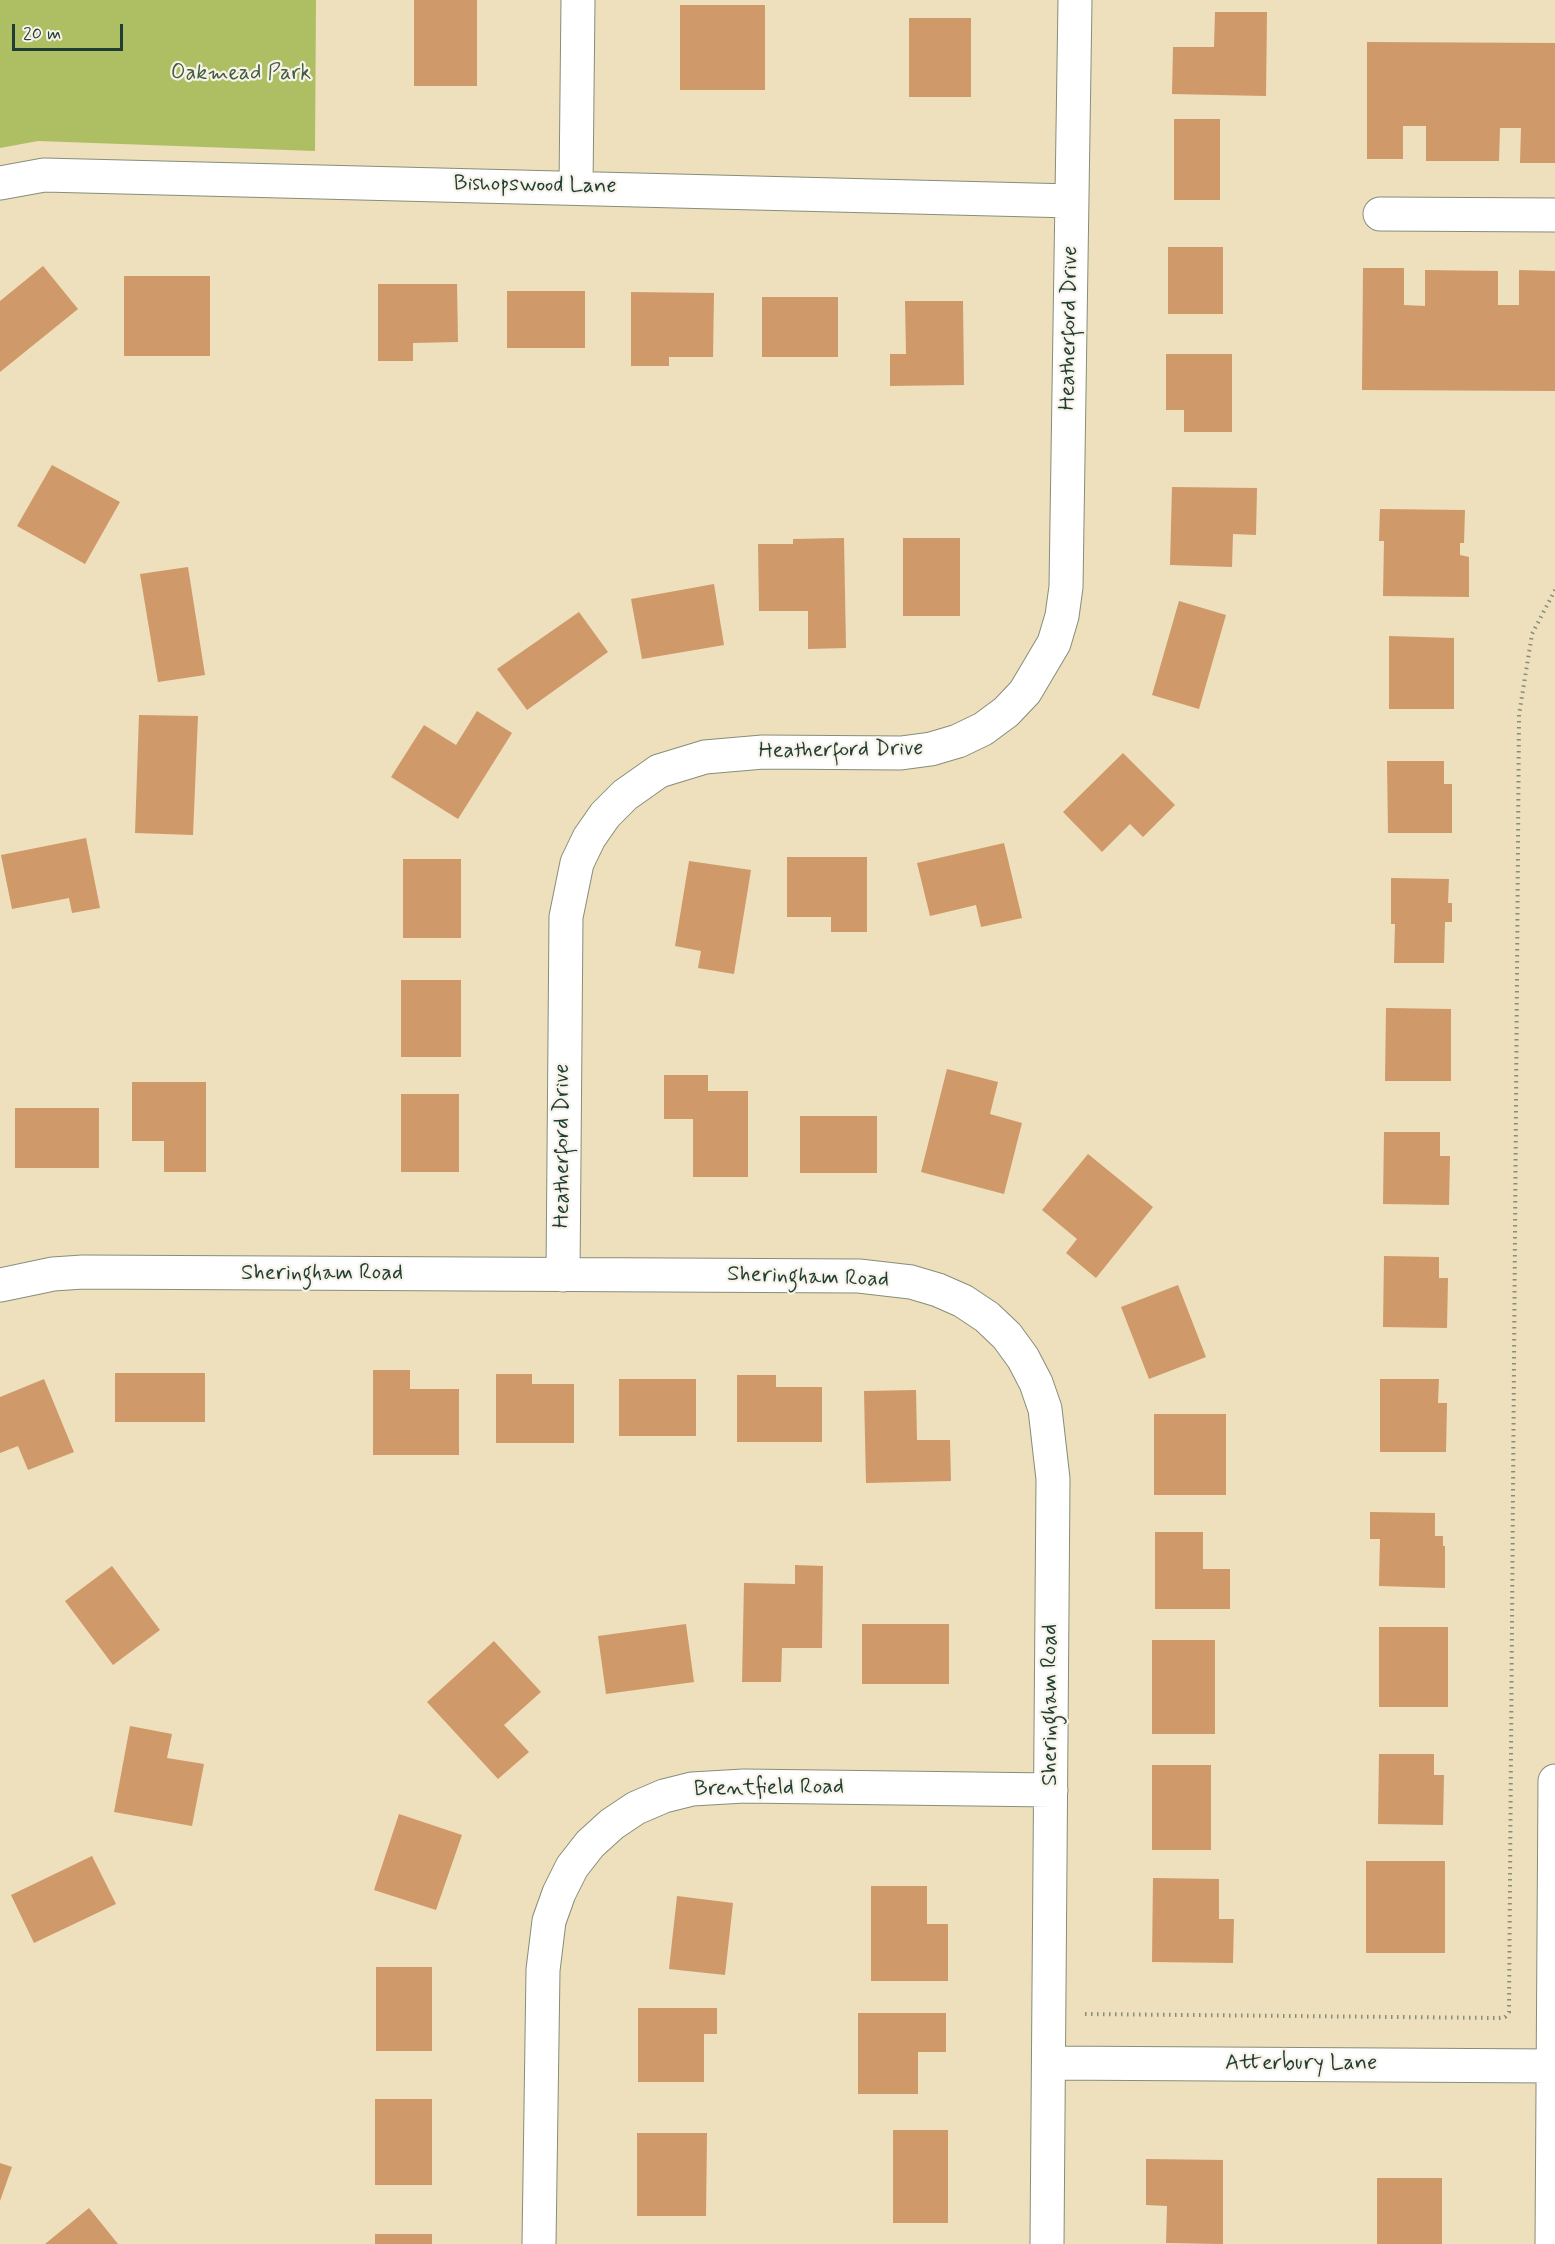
<!DOCTYPE html>
<style>
body{margin:0}
#map{position:relative;width:1555px;height:2244px;overflow:hidden;background:#eedfbd;font-family:Mynerve,sans-serif}
canvas{display:block}
.scale{position:absolute;left:12px;top:24px;width:111px;height:27px;box-sizing:border-box;border:3px solid #1f3d34;border-top:0;padding-left:8px;font-size:18px;line-height:21px;white-space:nowrap;color:#1f3d34;-webkit-text-stroke:4px #f7f3e8;paint-order:stroke}
</style>
<div id="map">
<canvas width="1555" height="2244"></canvas>
<div class="scale">20 m</div>
</div>
<script>
const context = document.querySelector('canvas').getContext('2d');
context.lineJoin = 'round';
function paint(path, color) {
  context.fillStyle = color;
  context.fill(path, 'evenodd');
}
function poly(rows) {
  const path = new Path2D();
  for (const r of rows) {
    path.moveTo(r[0], r[1]);
    for (let i = 2; i < r.length; i += 2) path.lineTo(r[i], r[i + 1]);
  }
  return path;
}
function trace(path, color, width, dash) {
  context.strokeStyle = color;
  context.lineWidth = width;
  context.lineCap = dash ? 'butt' : 'round';
  context.setLineDash(dash || []);
  context.stroke(path);
}
function write(font, color, halo, rows, align = 'center') {
  context.font = font + ' Mynerve,sans-serif';
  context.lineWidth = 4.5;
  context.setLineDash([]);
  context.textBaseline = 'middle';
  context.strokeStyle = halo;
  context.fillStyle = color;
  for (const [text, x, y, turn = 0] of rows) {
    context.save();
    context.translate(x, y);
    context.rotate((+turn || 0) * Math.PI / 180);
    context.textAlign = isNaN(turn) ? turn : align;
    if (halo) context.strokeText(text, 0, 0);
    context.fillText(text, 0, 0);
    context.restore();
  }
}
paint(poly([
 [0,0,316,0,315,151,38,141,0,148]
]), '#adbf62');
paint(poly([
 [414,0,477,0,477,86,414,86],
 [680,5,765,5,765,90,680,90],
 [1215,12,1267,12,1266,96,1172,94,1173,47,1214,47],
 [909,18,971,18,971,97,909,97],
 [1367,42,1555,43,1555,163,1520,163,1521,128,1500,128,1499,161,1426,161,1426,126,1403,126,1403,159,1367,159],
 [1174,119,1220,119,1220,200,1174,200],
 [1168,247,1223,247,1223,314,1168,314],
 [43,266,78,309,0,372,0,301],
 [1363,268,1404,268,1404,305,1425,306,1425,270,1498,271,1498,305,1519,305,1519,270,1555,271,1555,391,1362,390],
 [124,276,210,276,210,356,124,356],
 [378,284,457,284,458,342,413,343,413,361,378,361],
 [507,291,585,291,585,348,507,348],
 [631,292,714,293,713,357,669,357,669,366,631,366],
 [762,297,838,297,838,357,762,357],
 [905,301,963,301,964,385,890,386,890,354,906,354],
 [1166,354,1232,354,1232,432,1184,432,1184,410,1166,410],
 [52,465,120,502,85,564,17,526],
 [1172,487,1257,488,1256,535,1233,534,1232,567,1170,565],
 [1380,509,1465,510,1464,543,1460,543,1460,555,1469,557,1469,597,1383,596,1384,541,1379,541],
 [844,538,846,648,808,649,808,611,759,611,758,544,793,544,793,539],
 [903,538,960,538,960,616,903,616],
 [188,567,205,675,158,682,140,574],
 [714,584,724,645,642,659,631,599],
 [1179,601,1226,615,1199,709,1152,695],
 [579,612,608,652,527,710,497,669],
 [1389,636,1454,638,1454,709,1389,709],
 [477,711,512,733,458,819,391,777,424,725,456,745],
 [139,715,198,716,193,835,135,833],
 [1123,753,1175,805,1143,837,1130,824,1102,852,1063,812],
 [1387,761,1444,761,1444,784,1452,784,1452,833,1388,833],
 [86,838,100,908,72,913,69,898,12,909,1,855],
 [1004,843,1022,918,981,927,976,905,930,916,917,863],
 [787,857,867,857,867,932,831,932,831,917,787,917],
 [403,859,461,859,461,938,403,938],
 [689,861,751,870,734,974,698,968,701,951,675,946],
 [1391,878,1449,879,1448,903,1452,903,1452,922,1445,922,1444,963,1394,963,1395,924,1391,924],
 [401,980,461,980,461,1057,401,1057],
 [1386,1008,1451,1009,1451,1081,1385,1081],
 [947,1069,998,1082,990,1114,1022,1123,1004,1194,921,1172],
 [664,1075,708,1075,708,1091,748,1091,748,1177,693,1177,693,1119,664,1119],
 [132,1082,206,1082,206,1172,164,1172,164,1141,132,1141],
 [401,1094,459,1094,459,1172,401,1172],
 [15,1108,99,1108,99,1168,15,1168],
 [800,1116,877,1116,877,1173,800,1173],
 [1384,1132,1440,1132,1440,1156,1450,1156,1449,1205,1383,1204],
 [1088,1154,1153,1207,1096,1278,1066,1253,1077,1239,1042,1210],
 [1384,1256,1439,1257,1439,1278,1448,1278,1447,1328,1383,1327],
 [1178,1285,1206,1357,1149,1379,1121,1307],
 [373,1370,410,1370,410,1389,459,1389,459,1455,373,1455],
 [115,1373,205,1373,205,1422,115,1422],
 [496,1374,532,1374,532,1384,574,1384,574,1443,496,1443],
 [737,1375,776,1375,776,1387,822,1387,822,1442,737,1442],
 [44,1379,74,1452,28,1470,18,1446,0,1453,0,1397],
 [619,1379,696,1379,696,1436,619,1436],
 [1380,1379,1439,1379,1438,1403,1447,1403,1446,1452,1380,1452],
 [916,1390,917,1440,950,1440,951,1481,866,1483,864,1391],
 [1154,1414,1226,1414,1226,1495,1154,1495],
 [1370,1512,1435,1513,1435,1536,1443,1536,1443,1546,1445,1546,1445,1588,1379,1586,1380,1539,1370,1539],
 [1155,1532,1203,1532,1203,1569,1230,1569,1230,1609,1155,1609],
 [795,1565,823,1566,822,1648,782,1648,781,1682,742,1682,744,1583,795,1584],
 [112,1566,160,1630,113,1665,65,1601],
 [686,1624,694,1682,606,1694,598,1636],
 [862,1624,949,1624,949,1684,862,1684],
 [1379,1627,1448,1627,1448,1707,1379,1707],
 [1152,1640,1215,1640,1215,1734,1152,1734],
 [494,1641,541,1692,504,1725,529,1752,498,1779,427,1702],
 [130,1726,172,1734,167,1758,204,1764,192,1826,114,1812],
 [1379,1754,1434,1754,1434,1775,1444,1775,1443,1825,1378,1824],
 [1152,1765,1211,1765,1211,1850,1152,1850],
 [399,1814,462,1835,436,1910,374,1890],
 [92,1856,116,1904,34,1943,11,1895],
 [1366,1861,1445,1861,1445,1953,1366,1953],
 [1153,1878,1219,1879,1219,1919,1234,1919,1233,1963,1152,1962],
 [871,1886,927,1886,927,1924,948,1924,948,1981,871,1981],
 [677,1896,733,1903,725,1975,669,1969],
 [376,1967,432,1967,432,2051,376,2051],
 [638,2008,717,2008,717,2034,704,2034,704,2082,638,2082],
 [858,2013,946,2013,946,2052,918,2052,918,2094,858,2094],
 [375,2099,432,2099,432,2185,375,2185],
 [893,2130,948,2130,948,2223,893,2223],
 [637,2133,707,2133,706,2216,637,2216],
 [1146,2159,1223,2160,1223,2244,1166,2243,1167,2206,1146,2205],
 [0,2163,12,2167,0,2201],
 [1377,2178,1442,2178,1442,2244,1377,2244],
 [89,2208,118,2244,45,2244],
 [375,2234,432,2234,432,2244,375,2244]
]), '#cf9969');
const minor = poly([
 [0,183,44,175,1072,201],
 [576,187,578,0],
 [1380,214,1555,215],
 [563,1275,566,917,577,863,589,838,605,815,625,795,659,771,705,757,763,752,901,753,931,749,958,741,983,729,1006,712,1025,692,1054,643,1062,616,1066,587,1075,0],
 [0,1285,53,1274,83,1272,859,1276,911,1282,938,1290,963,1301,987,1317,1007,1336,1023,1358,1036,1383,1045,1409,1053,1479,1047,2244],
 [1049,2063,1553,2066],
 [539,2244,543,1970,549,1921,559,1893,572,1867,590,1844,612,1824,636,1808,664,1796,692,1789,744,1786,1051,1790],
 [1552,2244,1555,1781]
]);
trace(minor, '#868e78', 35);
trace(poly([
 [1085,2014,1499,2018,1505,2017,1509,2012,1519,715,1532,634,1555,590]
]), '#868e78', 4, [1.5, 4.5]);
trace(minor, '#fff', 33);
write('22px', '#425e40', '#f7f3e8', [
 ["Oakmead Park",241,74]
]);
write('22px', '#1f3d34', '#f7f3e8', [
 ["Bishopswood Lane",535,186,1],
 ["Heatherford Drive",1070,328,-89],
 ["Heatherford Drive",841,751,-1],
 ["Heatherford Drive",563,1146,-90],
 ["Sheringham Road",322,1274],
 ["Sheringham Road",808,1278,2],
 ["Sheringham Road",1051,1705,-90],
 ["Brentfield Road",769,1789,-1],
 ["Atterbury Lane",1301,2064]
]);
</script>
